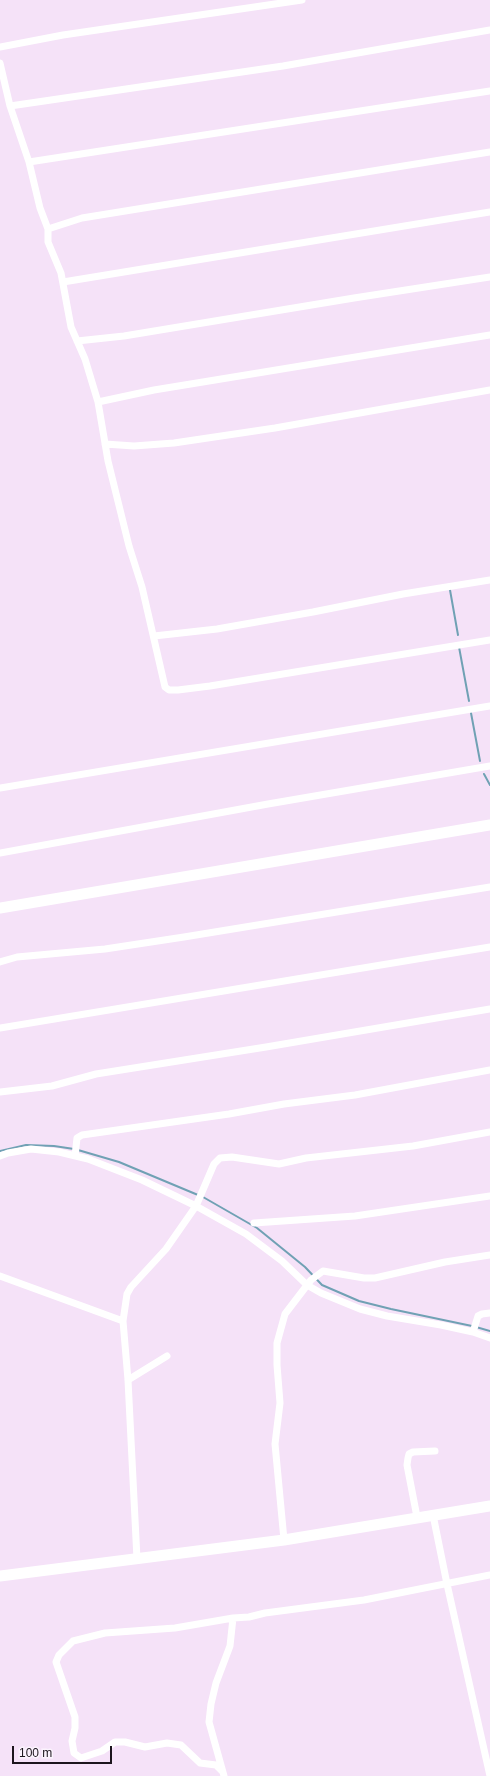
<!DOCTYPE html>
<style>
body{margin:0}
#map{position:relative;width:490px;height:1776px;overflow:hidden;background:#f5e2f8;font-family:Helvetica,sans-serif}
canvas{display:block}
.scale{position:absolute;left:12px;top:1746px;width:100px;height:18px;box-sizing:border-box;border:2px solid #1c151d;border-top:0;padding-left:5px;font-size:12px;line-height:14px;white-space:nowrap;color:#1c151d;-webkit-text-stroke:3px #fbf3fd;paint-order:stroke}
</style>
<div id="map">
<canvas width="490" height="1776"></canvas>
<div class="scale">100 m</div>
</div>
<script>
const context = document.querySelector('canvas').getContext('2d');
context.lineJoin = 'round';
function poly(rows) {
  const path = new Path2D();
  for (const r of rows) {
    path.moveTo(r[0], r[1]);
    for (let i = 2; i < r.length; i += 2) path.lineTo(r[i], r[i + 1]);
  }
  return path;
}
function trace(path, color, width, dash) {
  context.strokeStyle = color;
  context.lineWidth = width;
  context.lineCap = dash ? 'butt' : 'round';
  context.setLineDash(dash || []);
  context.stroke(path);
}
trace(poly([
 [450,590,458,635],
 [459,647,469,701],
 [471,713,480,761],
 [484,774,490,785],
 [78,1150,119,1162,198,1195],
 [0,1151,26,1145,54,1146,74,1149],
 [203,1197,257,1228,305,1267,322,1285,359,1301,391,1309,472,1326],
 [476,1327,490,1331]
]), '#70a1b4', 2);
trace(poly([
 [0,47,63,35,302,0],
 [0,63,10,106,29,162,40,208,48,229,48,242,61,273,71,327,85,359,98,402,108,461,129,546,142,587,165,687,169,690,178,690,210,686,490,640],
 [10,106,283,66,490,30],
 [29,162,490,91],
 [48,229,82,218,490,152],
 [63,282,490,212],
 [77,341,124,336,354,298,490,277],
 [98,402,154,390,490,335],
 [105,444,134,446,174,443,275,428,490,390],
 [154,636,217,629,313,612,403,594,490,580],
 [0,788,490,706],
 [0,853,268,804,490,766],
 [0,962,17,957,105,949,184,937,490,887],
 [0,1028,490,947],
 [0,1092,52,1086,96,1074,266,1047,490,1009],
 [0,1156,8,1153,31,1149,59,1152,88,1159,142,1180,196,1206,246,1234,282,1261,307,1285,321,1293,360,1309,387,1316,441,1325,473,1332,490,1338],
 [75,1156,77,1138,82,1135,229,1114,284,1104,355,1095,490,1070],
 [254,1223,355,1216,490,1196],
 [0,1276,123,1321],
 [473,1332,478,1316,482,1314,490,1313],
 [128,1380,167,1356],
 [433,1515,447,1584,490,1776],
 [417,1517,407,1465,408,1458,409,1454,413,1452,435,1451],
 [284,1540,275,1444,280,1403,277,1365,277,1343,285,1314,311,1280,323,1271,364,1278,375,1278,445,1262,490,1255],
 [137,1559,128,1380,123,1321,127,1294,131,1287,166,1249,196,1206,214,1164,220,1158,232,1157,279,1164,306,1158,413,1146,490,1132],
 [222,1771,216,1765,200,1763,181,1745,167,1743,145,1747,125,1742,115,1742,102,1751,81,1758,74,1753,72,1741,75,1728,75,1717,56,1662,59,1655,73,1641,105,1633,175,1628,233,1618,249,1617,265,1613,364,1600,490,1575],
 [224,1776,209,1722,211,1704,216,1683,230,1646,233,1618]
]), '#fff', 7);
trace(poly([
 [0,908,490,825],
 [0,1576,284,1540,490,1506]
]), '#fff', 11);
</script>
